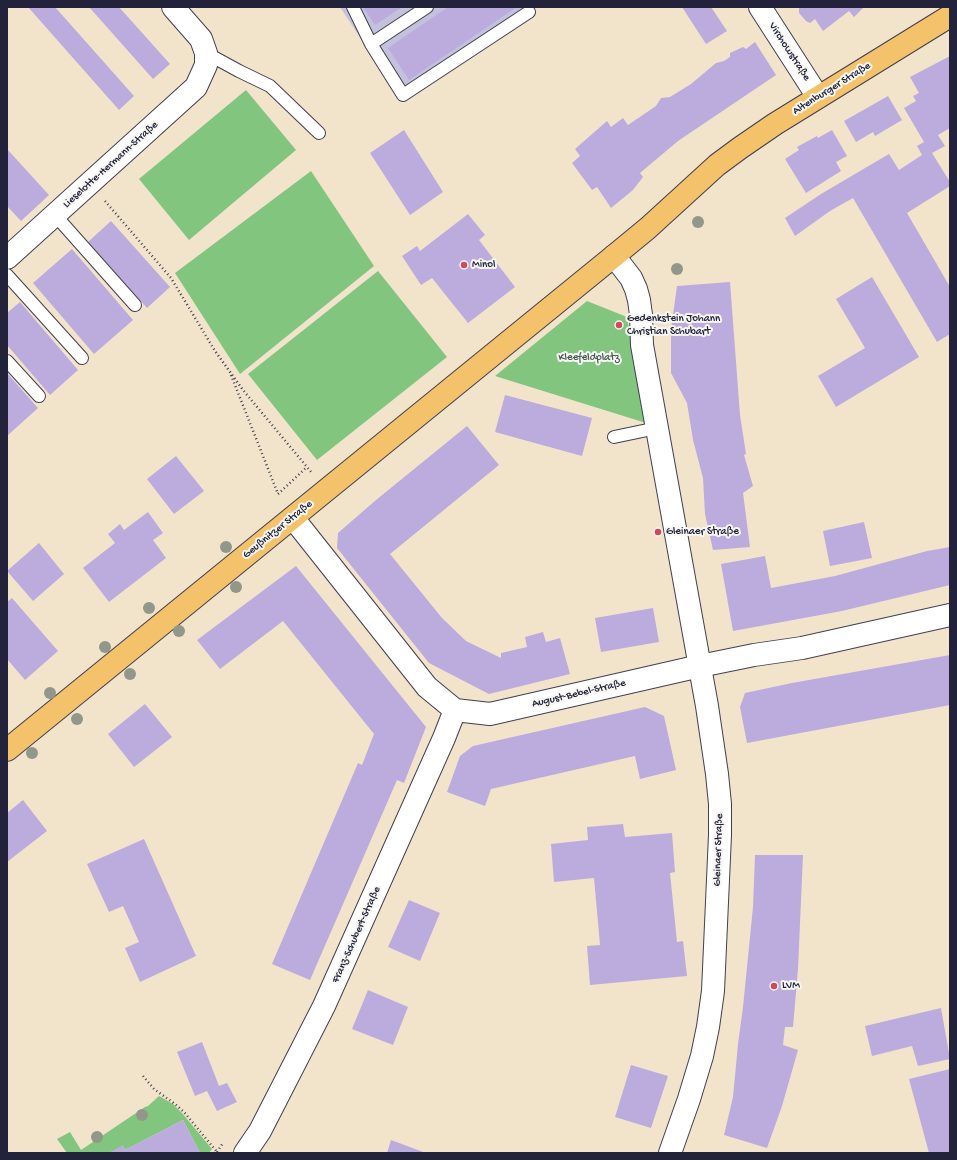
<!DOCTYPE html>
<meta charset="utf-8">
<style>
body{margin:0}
#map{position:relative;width:957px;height:1160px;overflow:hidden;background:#f2e3cb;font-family:"Gochi Hand",sans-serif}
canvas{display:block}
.frame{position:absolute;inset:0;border:8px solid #22223b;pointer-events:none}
</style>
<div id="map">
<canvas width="957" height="1160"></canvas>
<div class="frame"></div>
</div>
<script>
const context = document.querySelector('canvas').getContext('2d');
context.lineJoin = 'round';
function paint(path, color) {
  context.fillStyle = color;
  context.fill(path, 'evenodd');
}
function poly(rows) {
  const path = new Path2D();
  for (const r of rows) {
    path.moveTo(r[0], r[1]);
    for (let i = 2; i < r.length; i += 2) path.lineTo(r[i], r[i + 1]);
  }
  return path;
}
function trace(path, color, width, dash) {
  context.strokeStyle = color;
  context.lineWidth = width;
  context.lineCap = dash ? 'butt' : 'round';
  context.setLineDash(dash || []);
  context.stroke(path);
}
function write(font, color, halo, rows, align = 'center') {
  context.font = font + ' "Gochi Hand",sans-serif';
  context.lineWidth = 4;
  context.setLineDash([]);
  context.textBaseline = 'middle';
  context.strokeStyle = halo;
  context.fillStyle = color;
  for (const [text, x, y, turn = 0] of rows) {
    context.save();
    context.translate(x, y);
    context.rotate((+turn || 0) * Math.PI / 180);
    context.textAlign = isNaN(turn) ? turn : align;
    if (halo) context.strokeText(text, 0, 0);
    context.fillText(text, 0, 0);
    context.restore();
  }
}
paint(poly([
 [340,7,528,7,534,17,402,101]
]), '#c3c1db');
paint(poly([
 [246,90,296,150,189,240,139,179],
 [311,171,374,266,240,374,175,273],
 [378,271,447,357,317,460,248,374],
 [587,301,627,317,646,423,495,376],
 [159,1096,173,1104,182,1113,212,1149,209,1153,200,1153,183,1120,125,1150,123,1146,109,1153,67,1153,57,1139,70,1132,81,1150,145,1107,148,1106]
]), '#82c57f');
paint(poly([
 [28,7,55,7,134,96,119,110],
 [89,7,119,7,170,64,153,79],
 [363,7,402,7,375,25],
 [448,7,517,7,409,80,388,48],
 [682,7,711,7,727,31,706,44],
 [799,7,845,8,864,7,854,17,849,11,823,31,815,19,810,23,806,21,799,13],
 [755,42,776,75,678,141,640,173,643,177,633,190,611,208,597,187,592,190,572,163,580,156,575,149,607,121,611,127,623,118,628,125,656,106,661,98,670,97,691,84,716,63,724,61,730,57,730,53,743,47,746,49],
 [950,56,950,128,938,135,945,146,932,153,950,182,950,186,907,213,950,287,950,334,937,342,853,198,830,211,795,236,785,218,821,194,889,154,899,170,922,155,917,146,924,142,904,108,916,101,913,96,919,93,910,77],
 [888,96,902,120,875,136,873,132,856,142,844,121],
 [404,130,443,192,410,215,370,153],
 [832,130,847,156,836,162,841,171,806,193,785,159,799,150,797,147,817,136,818,138],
 [7,149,49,195,21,221,7,206],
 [468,214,485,235,479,240,515,287,468,323,432,278,421,285,402,256,417,246,420,251],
 [111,221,170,287,147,308,88,242],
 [72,249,133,320,94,354,33,283],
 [872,277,919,357,836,407,818,376,865,348,836,299],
 [730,282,740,415,746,454,744,455,753,486,743,493,750,547,713,550,705,514,703,478,693,440,687,403,671,373,671,329,677,286],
 [20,302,78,370,50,395,7,345,7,313],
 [7,373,38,408,7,436],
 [505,395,592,418,582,456,495,432],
 [467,426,499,465,390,554,442,618,466,641,501,658,501,653,527,647,525,637,543,632,546,642,560,638,570,674,489,694,429,663,337,548,338,533,376,500],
 [176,456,204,491,174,514,147,479],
 [148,512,163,533,153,540,166,558,109,602,83,568,115,543,108,534,120,524,124,530],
 [864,522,872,558,830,566,823,531],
 [39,543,64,574,33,601,7,571],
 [950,547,950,585,842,611,733,631,721,564,765,556,771,588,835,576,927,551],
 [296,566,426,727,404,783,397,780,310,980,272,964,358,763,362,765,374,734,283,621,220,669,197,640],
 [12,598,58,651,25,680,7,659,7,602],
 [653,608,659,642,601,652,595,618],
 [950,655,950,705,747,743,740,707,745,693,792,683],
 [145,704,172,737,134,767,108,734],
 [645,707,664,716,676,770,640,779,635,756,491,789,485,806,447,792,460,756,473,746],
 [23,800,47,831,7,862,7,813],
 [623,824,625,837,672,833,675,872,670,873,677,942,683,941,687,976,590,985,587,946,600,945,594,878,554,882,551,844,588,840,587,827],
 [144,839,196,956,140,982,125,948,139,942,123,906,109,912,87,864],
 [755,855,803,855,798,969,793,1027,785,1027,783,1045,798,1050,782,1106,767,1148,724,1135,733,1097,738,1044,743,1007,753,907],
 [409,900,440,913,420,961,388,947],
 [368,990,408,1007,393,1045,352,1029],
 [941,1008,950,1059,918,1066,912,1046,872,1056,865,1026],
 [202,1042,219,1086,227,1083,237,1102,217,1111,207,1091,195,1096,177,1052],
 [631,1065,668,1076,651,1128,615,1117],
 [950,1069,950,1153,929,1153,909,1079],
 [183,1120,200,1153,109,1153,123,1145,125,1150],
 [391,1140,426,1153,387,1153]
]), '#bcacde');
const service = poly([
 [353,7,371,44,403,95,529,12],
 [371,44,427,7],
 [206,53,239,71,270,86,319,133],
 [55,215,135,305],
 [7,275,82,358],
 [7,361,39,396],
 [614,437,657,428]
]);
const minor = poly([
 [7,258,196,87,206,65,206,53,201,39,173,7],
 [293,518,427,687,455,710,490,714,700,666,754,655,802,648,950,615],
 [245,1153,260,1131,324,1006,444,738,455,710]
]);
const tertiary = poly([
 [760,7,818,97],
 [614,256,631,278,636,289,639,300,641,315,642,345,707,706,717,774,720,804,720,835,713,991,708,1027,702,1056,689,1099,670,1153]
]);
const primary = poly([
 [7,750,614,256,648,228,717,165,740,148,775,124,950,16]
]);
trace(service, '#413f51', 14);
trace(minor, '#413f51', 24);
trace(tertiary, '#413f51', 24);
trace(primary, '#413f51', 24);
trace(poly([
 [105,201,171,278,215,351,243,390,312,473],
 [231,375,278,494,307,467],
 [143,1076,154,1089,175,1104,184,1112,217,1152],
 [217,1152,223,1143]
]), '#413f51', 2.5, [1, 3]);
trace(service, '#fff', 12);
trace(minor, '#fff', 22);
trace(tertiary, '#fff', 22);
trace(primary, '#f3c26a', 22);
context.fillStyle = '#929889';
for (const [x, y] of [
 [698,222],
 [677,269],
 [226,547],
 [236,587],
 [149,608],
 [179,631],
 [105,647],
 [130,674],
 [50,693],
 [77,719],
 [32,753],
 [142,1115],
 [97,1137]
]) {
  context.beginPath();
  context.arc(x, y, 6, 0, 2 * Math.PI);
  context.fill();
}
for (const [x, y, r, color] of [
 [464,265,4,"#d1495b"],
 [619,325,4,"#d1495b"],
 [658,532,4,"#d1495b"],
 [774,986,4,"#d1495b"]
]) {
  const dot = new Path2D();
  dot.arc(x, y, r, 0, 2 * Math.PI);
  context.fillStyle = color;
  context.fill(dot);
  trace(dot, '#f6f6f2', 1.5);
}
write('11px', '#22223b', '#f6f6f2', [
 ["Virchowstraße",789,52,57],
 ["Altenburger Straße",832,89,-32],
 ["Lieselotte-Hermann-Straße",111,165,-42],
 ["Geußnitzer Straße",278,530,-39],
 ["August-Bebel-Straße",579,694,-13],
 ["Gleinaer Straße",719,850,-88],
 ["Franz-Schubert-Straße",357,935,-66]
]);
write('11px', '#22223b', '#f6f6f2', [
 ["Minol",472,265],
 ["Gedenkstein Johann",627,319],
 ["Christian Schubart",627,332],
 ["Gleinaer Straße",666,532],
 ["LVM",782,986]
], 'left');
write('11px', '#445b53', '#f6f6f2', [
 ["Kleefeldplatz",589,358]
]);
</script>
